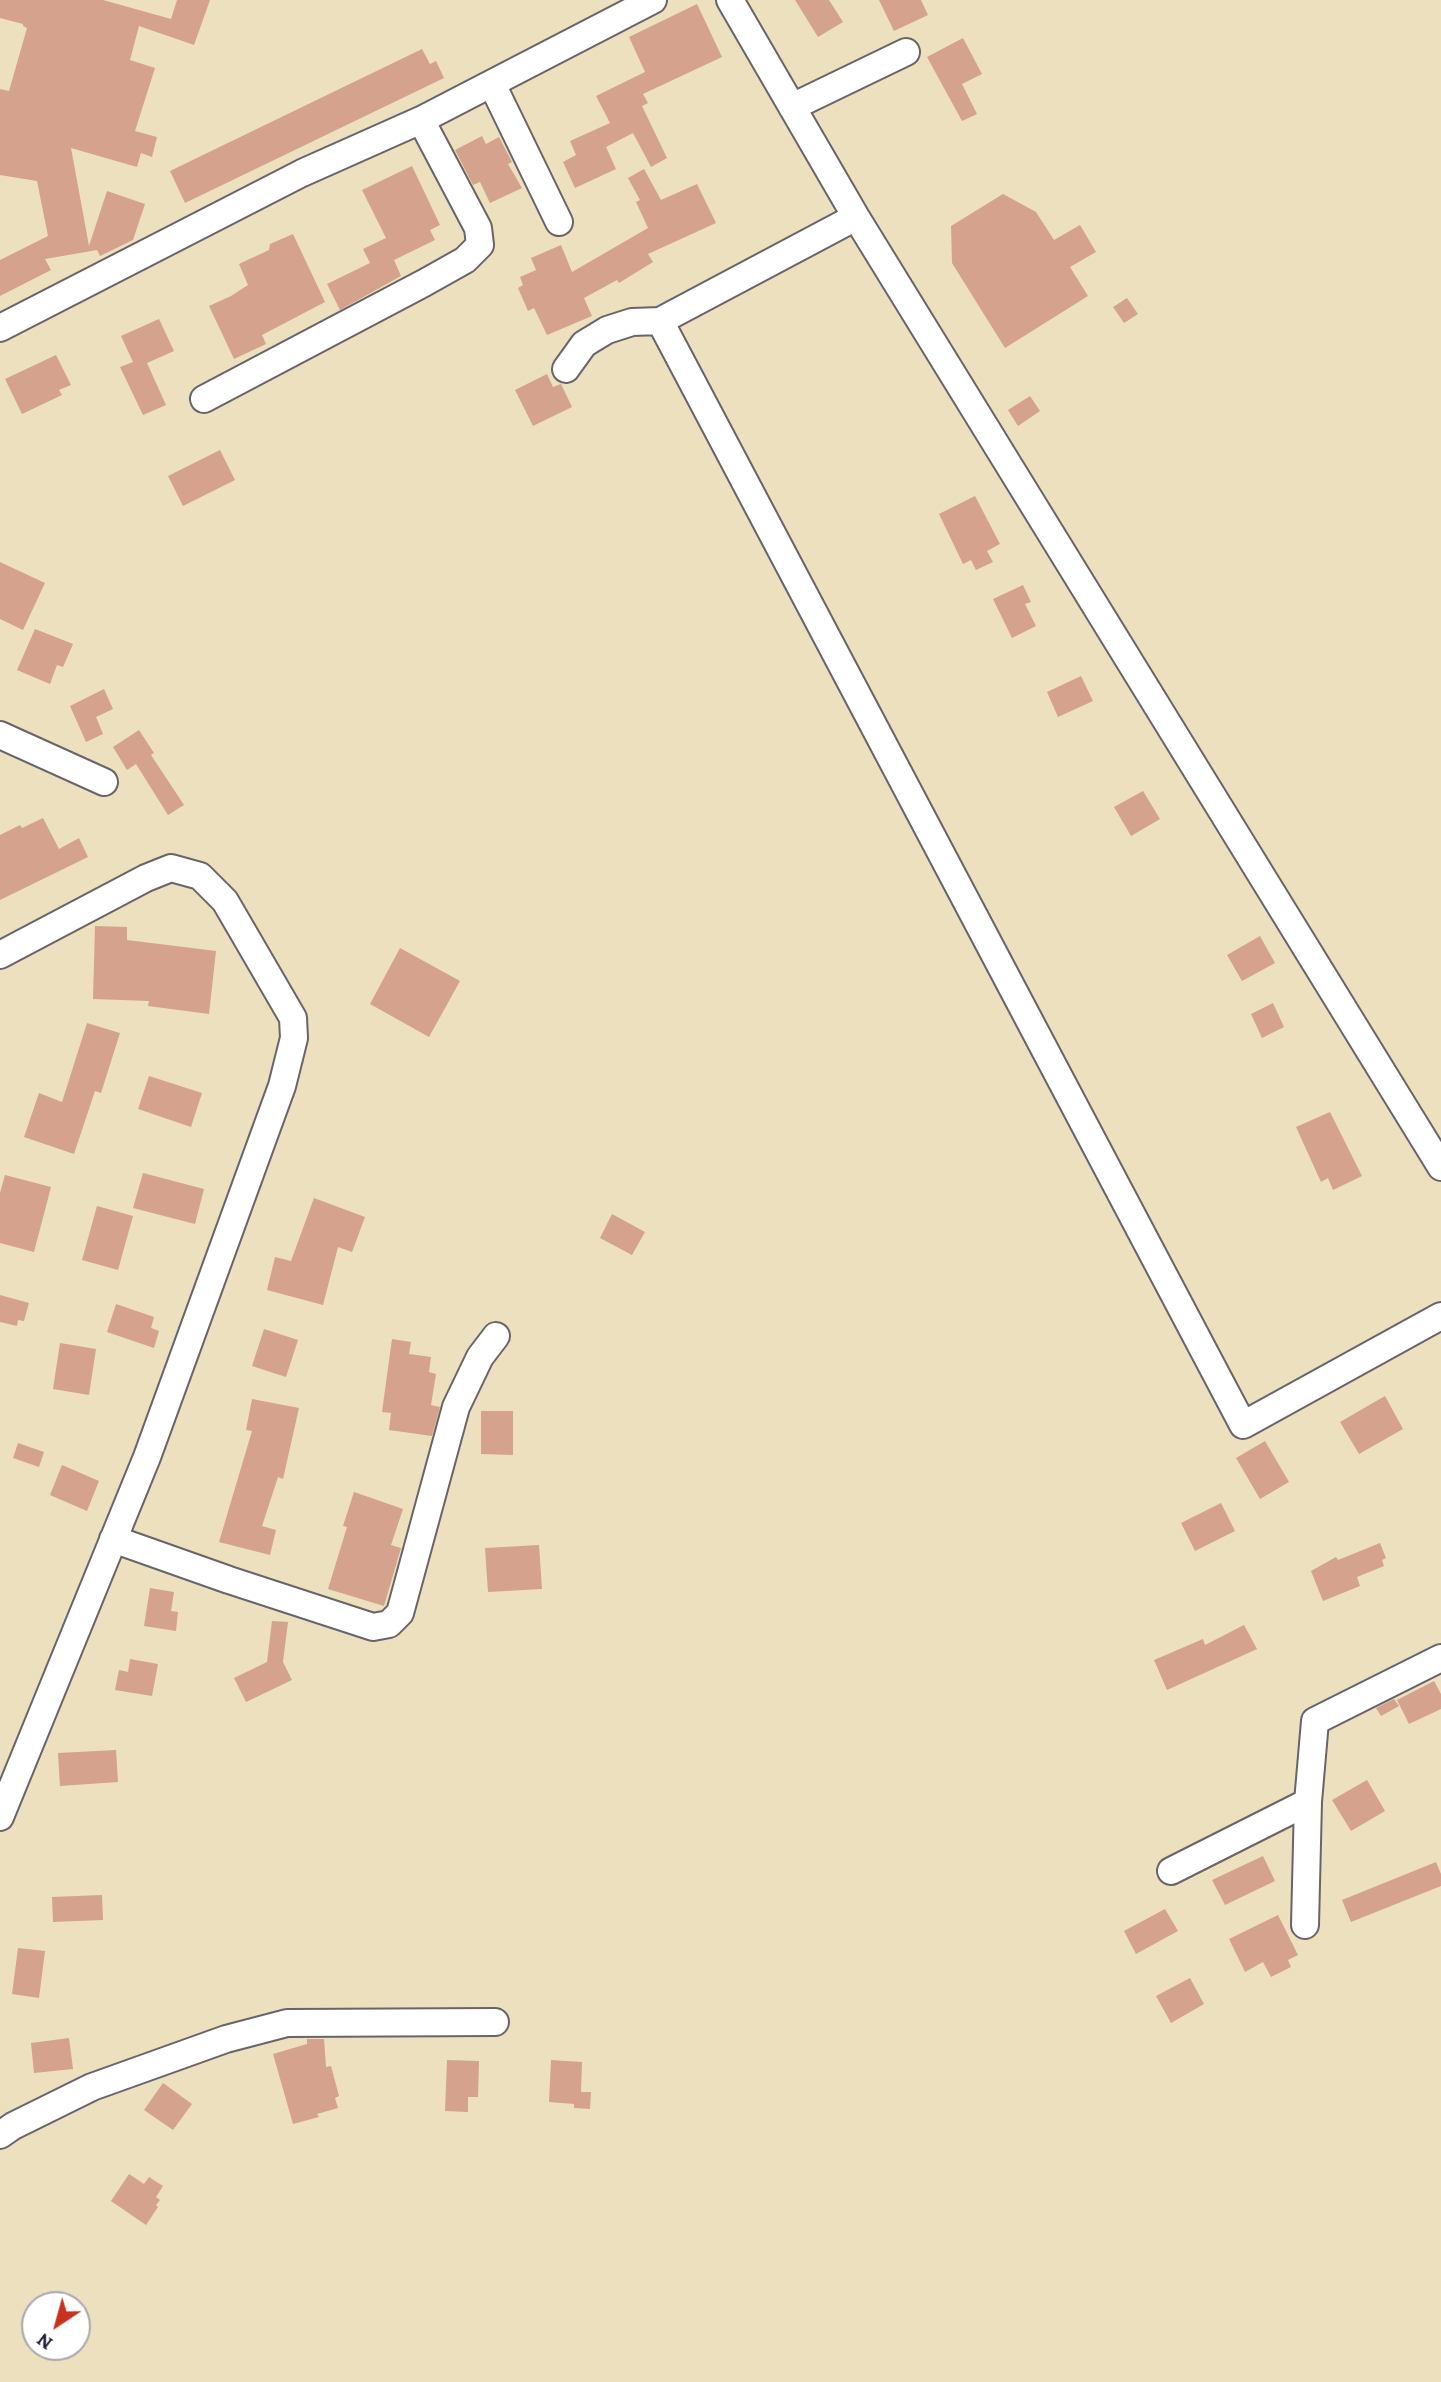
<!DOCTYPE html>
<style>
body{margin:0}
#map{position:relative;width:1441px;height:2382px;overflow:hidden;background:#ece0bf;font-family:Alegreya,serif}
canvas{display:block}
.north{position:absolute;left:21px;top:2291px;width:70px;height:70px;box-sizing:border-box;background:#fff;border:2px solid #a7a7b1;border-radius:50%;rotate:216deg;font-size:19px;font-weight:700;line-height:28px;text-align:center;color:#22223b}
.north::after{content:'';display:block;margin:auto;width:24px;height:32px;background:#c8321e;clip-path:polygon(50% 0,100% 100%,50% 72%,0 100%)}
</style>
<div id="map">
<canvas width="1441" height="2382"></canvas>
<div class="north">N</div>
</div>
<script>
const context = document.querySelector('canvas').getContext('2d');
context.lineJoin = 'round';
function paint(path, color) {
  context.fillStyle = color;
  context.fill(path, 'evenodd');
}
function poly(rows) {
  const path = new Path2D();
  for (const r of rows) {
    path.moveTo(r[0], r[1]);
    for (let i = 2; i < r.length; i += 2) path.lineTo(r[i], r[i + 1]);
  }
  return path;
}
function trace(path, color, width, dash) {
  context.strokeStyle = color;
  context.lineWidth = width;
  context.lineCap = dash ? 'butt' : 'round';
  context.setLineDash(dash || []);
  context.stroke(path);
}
paint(poly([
 [0,0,103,0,171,19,177,0,210,0,194,45,139,26,130,60,155,68,135,131,157,137,152,157,141,153,137,167,71,148,89,246,107,191,145,204,133,240,100,256,97,250,45,259,51,270,0,296,0,260,48,236,37,181,0,175,0,89,9,91,27,28,23,26,23,24,0,18],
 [795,0,829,0,843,22,818,37],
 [879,0,921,0,928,15,894,31],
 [697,4,722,57,643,94,648,103,642,106,667,158,651,167,633,133,606,147,616,169,575,188,563,162,576,155,570,141,610,123,596,96,645,72,629,37],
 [963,38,982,74,962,84,977,114,962,121,927,57],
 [422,49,430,64,436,61,444,78,185,203,170,171],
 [482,136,486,144,499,137,512,162,508,164,522,188,490,203,480,182,473,185,455,150],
 [412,166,440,225,430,230,435,240,394,260,401,276,340,310,327,284,370,263,363,249,386,238,362,190],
 [644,169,661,200,697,184,716,223,648,254,653,262,619,283,617,280,584,298,592,316,547,335,534,308,528,311,518,288,523,285,520,277,536,270,531,258,561,245,572,272,648,228,636,202,640,200,628,178],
 [1003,194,1036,212,1054,240,1080,225,1096,252,1070,267,1088,296,1005,348,952,263,951,226],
 [293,234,325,302,262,335,266,344,234,359,209,306,231,296,248,285,239,264,269,250,270,244],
 [1127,298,1138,314,1124,323,1113,307],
 [159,319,174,351,147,363,166,405,143,415,120,367,133,362,121,336],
 [56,355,71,385,59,390,62,395,22,414,5,379],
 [547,374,553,387,561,384,572,407,533,426,515,390],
 [1030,396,1040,411,1018,426,1008,410],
 [220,450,235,480,183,506,168,476],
 [975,496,1000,544,987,551,993,562,976,570,971,560,963,564,939,514],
 [0,562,45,583,23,630,0,619],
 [1023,585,1031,602,1025,604,1036,626,1012,638,993,599],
 [35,629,73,644,63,667,57,665,50,684,17,670],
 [1081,676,1093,701,1058,717,1047,692],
 [104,689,113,709,96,717,103,734,86,742,70,706],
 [139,730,154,753,151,755,184,805,168,815,136,764,127,770,113,747],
 [1143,791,1160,819,1131,836,1114,807],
 [43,818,59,849,79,838,88,857,0,900,0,835,20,825,22,828],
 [95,926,127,927,127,940,216,951,209,1014,148,1006,149,1001,93,999],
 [1260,936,1275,963,1242,981,1227,955],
 [400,948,460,981,429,1037,370,1004],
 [1273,1003,1284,1027,1262,1038,1251,1014],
 [87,1023,120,1033,101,1093,95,1091,74,1154,24,1137,39,1093,62,1102],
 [149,1076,202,1093,191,1127,138,1109],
 [1330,1112,1362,1176,1333,1190,1328,1178,1321,1182,1296,1127],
 [143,1173,204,1189,195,1224,133,1208],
 [5,1175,51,1187,34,1252,0,1243,0,1193],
 [314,1198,365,1217,352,1252,338,1247,323,1305,267,1290,275,1257,291,1261],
 [97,1206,133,1216,118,1270,82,1260],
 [612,1214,645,1232,632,1255,600,1238],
 [0,1295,29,1303,24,1321,18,1320,17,1326,0,1322],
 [116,1304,154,1317,151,1328,159,1331,154,1348,107,1332],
 [264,1329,298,1340,286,1377,252,1366],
 [392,1339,411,1342,409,1354,431,1357,429,1372,436,1374,431,1405,440,1407,432,1436,389,1430,391,1413,382,1412],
 [60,1343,96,1349,89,1395,53,1389],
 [1385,1396,1403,1429,1359,1454,1340,1422],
 [252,1399,299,1408,283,1479,278,1477,262,1526,276,1530,270,1555,219,1542,252,1431,246,1430],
 [481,1411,513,1411,513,1455,481,1454],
 [1265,1441,1289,1482,1260,1499,1236,1458],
 [18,1443,44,1452,39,1467,13,1458],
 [62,1465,99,1481,87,1511,50,1495],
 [354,1492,403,1509,391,1545,401,1548,384,1606,328,1589,347,1527,343,1526],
 [1221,1503,1235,1531,1195,1551,1181,1523],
 [1380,1543,1386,1558,1382,1560,1384,1566,1357,1577,1360,1586,1323,1601,1311,1571,1336,1557,1338,1560],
 [539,1545,542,1589,488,1592,485,1548],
 [150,1588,174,1592,171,1611,178,1612,176,1631,144,1626],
 [272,1621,288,1622,283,1662,292,1680,246,1702,234,1678,267,1662],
 [1244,1625,1257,1649,1167,1690,1154,1660,1203,1639,1205,1645],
 [130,1659,158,1664,152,1696,115,1690,119,1670,128,1672],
 [1434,1681,1441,1694,1441,1709,1409,1724,1397,1700],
 [1394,1699,1399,1706,1381,1716,1376,1708],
 [116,1750,118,1782,60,1786,58,1753],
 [1367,1780,1385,1811,1351,1831,1332,1800],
 [1263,1856,1275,1881,1225,1905,1212,1880],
 [1436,1862,1441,1874,1441,1886,1351,1922,1342,1900],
 [102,1895,103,1920,53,1922,52,1897],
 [1165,1909,1178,1931,1136,1954,1124,1931],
 [1278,1915,1298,1955,1288,1960,1291,1967,1271,1977,1263,1962,1245,1972,1229,1939],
 [18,1948,45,1951,39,1998,12,1994],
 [1190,1978,1204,2004,1171,2023,1156,1996],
 [69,2038,73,2069,34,2073,31,2043],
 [307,2039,324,2039,326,2067,331,2066,339,2096,335,2098,338,2108,317,2114,319,2117,293,2124,273,2054,307,2044],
 [447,2060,479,2061,478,2097,468,2097,468,2112,445,2111],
 [551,2060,582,2062,581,2092,591,2092,590,2109,574,2108,574,2104,549,2102],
 [163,2083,192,2104,173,2130,144,2110],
 [129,2174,144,2184,149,2177,163,2186,156,2197,160,2200,156,2205,158,2207,146,2225,111,2201]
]), '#d4a28d');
const minor = poly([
 [730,0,856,217,1441,1167],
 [492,84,559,222],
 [792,107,906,52],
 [660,321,1243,1425,1441,1316],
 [0,328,302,173,421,120,653,0],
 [566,369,584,344,607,330,632,322,660,321,856,217],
 [204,399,424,283,465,260,480,245,478,228,421,120],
 [0,735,104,782],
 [0,955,146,878,171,868,200,876,225,901,293,1018,294,1038,282,1086,147,1457,0,1817],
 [113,1539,229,1580,373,1627,389,1624,400,1613,456,1407,480,1357,496,1336],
 [1171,1871,1308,1802,1315,1721,1441,1658],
 [1305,1925,1308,1802],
 [0,2135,13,2126,92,2087,226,2039,287,2023,495,2022]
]);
trace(minor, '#696469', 30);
trace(minor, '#fff', 26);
</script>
